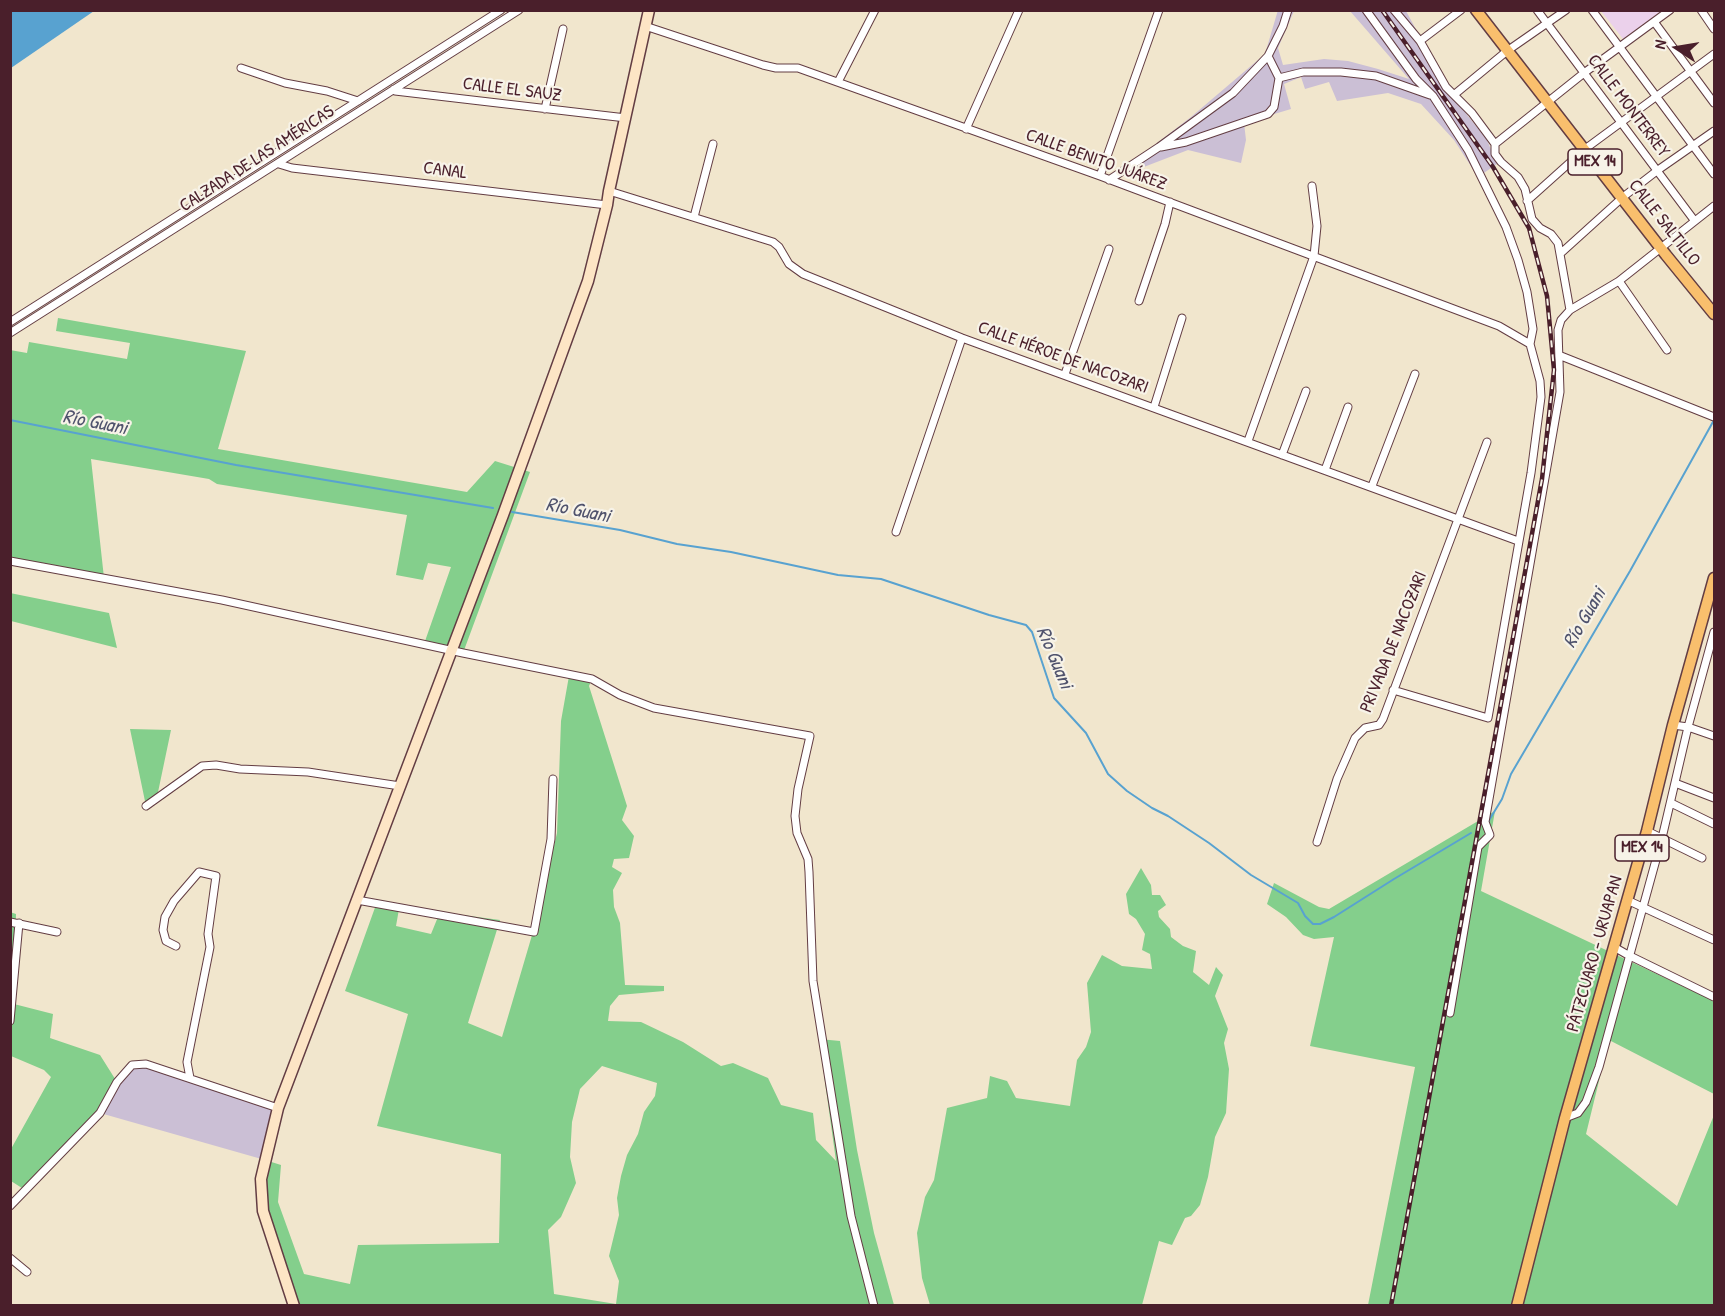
<!DOCTYPE html>
<meta charset="utf-8">
<style>
body{margin:0}
#map{position:relative;width:1725px;height:1316px;overflow:hidden;background:#f1e6cd;font-family:"Patrick Hand",sans-serif}
canvas{display:block}
.frame{position:absolute;inset:0;border:12px solid #4a1f2b;pointer-events:none}
.north{position:absolute;left:1647px;top:18px;width:60px;height:60px;-webkit-text-stroke:4px #f7f3e8;paint-order:stroke;rotate:282deg;font-size:16px;font-weight:700;line-height:24px;text-align:center;color:#4a1f2b}
.north::after{content:'';display:block;margin:auto;width:21px;height:27px;background:#4a1f2b;clip-path:polygon(50% 0,100% 100%,50% 72%,0 100%)}
</style>
<div id="map">
<canvas width="1725" height="1316"></canvas>
<div class="frame"></div>
<div class="north">N</div>
</div>
<script>
const context = document.querySelector('canvas').getContext('2d');
context.lineJoin = 'round';
function paint(path, color) {
  context.fillStyle = color;
  context.fill(path, 'evenodd');
}
function poly(rows) {
  const path = new Path2D();
  for (const r of rows) {
    path.moveTo(r[0], r[1]);
    for (let i = 2; i < r.length; i += 2) path.lineTo(r[i], r[i + 1]);
  }
  return path;
}
function trace(path, color, width, dash) {
  context.strokeStyle = color;
  context.lineWidth = width;
  context.lineCap = dash ? 'butt' : 'round';
  context.setLineDash(dash || []);
  context.stroke(path);
}
function write(font, color, halo, rows, align = 'center') {
  context.font = font + ' "Patrick Hand",sans-serif';
  context.lineWidth = 4.5;
  context.setLineDash([]);
  context.textBaseline = 'middle';
  context.strokeStyle = halo;
  context.fillStyle = color;
  for (const [text, x, y, turn = 0] of rows) {
    context.save();
    context.translate(x, y);
    context.rotate((+turn || 0) * Math.PI / 180);
    context.textAlign = isNaN(turn) ? turn : align;
    if (halo) context.strokeText(text, 0, 0);
    context.fillText(text, 0, 0);
    context.restore();
  }
}
paint(poly([
 [1601,11,1661,11,1623,39]
]), '#ebd1eb');
paint(poly([
 [1278,10,1294,11,1278,48,1283,65,1324,59,1348,61,1378,69,1409,79,1350,11,1406,11,1453,97,1487,140,1497,164,1478,177,1454,140,1421,104,1388,93,1337,101,1329,82,1305,89,1301,77,1284,84,1291,109,1244,123,1246,140,1241,163,1188,150,1123,175,1140,156,1191,117,1265,54],
 [146,1064,278,1108,265,1160,100,1113,132,1065]
]), '#cbbfd5');
paint(poly([
 [58,318,246,351,218,449,467,492,495,461,530,472,463,653,424,644,451,567,428,563,423,580,396,575,407,515,217,484,209,479,91,459,104,578,11,561,10,350,27,353,29,342,127,359,130,343,56,331],
 [10,593,109,613,117,648,11,621],
 [569,676,592,679,589,686,627,806,622,820,634,836,629,858,614,859,612,867,622,873,613,890,614,907,620,923,625,985,664,986,664,991,619,995,610,1006,608,1021,641,1022,683,1042,721,1066,733,1063,768,1078,781,1105,813,1113,816,1140,836,1161,819,1039,840,1041,857,1150,874,1233,894,1305,294,1305,263,1211,265,1160,281,1165,278,1202,304,1274,350,1284,358,1245,499,1243,501,1154,377,1126,408,1014,345,991,377,902,399,909,396,926,431,934,440,912,500,920,468,1023,502,1037,535,925,557,833,561,721],
 [602,1066,657,1083,655,1096,644,1112,638,1134,627,1155,621,1176,617,1198,619,1215,609,1256,619,1281,616,1304,554,1294,548,1230,561,1217,576,1183,570,1157,572,1122,580,1089],
 [130,729,171,730,157,797,146,806],
 [1495,811,1481,891,1714,1001,1714,1094,1609,1040,1586,1134,1677,1206,1714,1115,1714,1305,1368,1305,1415,1067,1310,1046,1334,937,1314,939,1303,935,1286,917,1267,904,1274,883,1319,907,1329,909],
 [1141,868,1151,885,1152,895,1160,895,1166,905,1158,911,1159,917,1170,929,1171,937,1183,946,1196,951,1193,972,1209,985,1216,967,1223,975,1215,996,1228,1029,1224,1043,1229,1069,1226,1113,1215,1137,1208,1177,1200,1205,1191,1216,1185,1218,1172,1245,1159,1241,1142,1305,930,1305,922,1278,917,1233,925,1197,934,1180,947,1108,987,1098,990,1076,1007,1081,1016,1098,1070,1106,1077,1060,1086,1047,1091,1032,1087,983,1102,955,1122,966,1152,969,1150,954,1142,950,1145,934,1136,919,1129,914,1126,894],
 [10,912,16,914,14,1004,53,1014,50,1038,100,1055,117,1082,100,1113,25,1190,11,1181,11,1149,51,1077,44,1070,11,1056]
]), '#84cf8c');
paint(poly([
 [11,10,94,10,94,11,11,68]
]), '#58a2d0');
trace(poly([
 [10,420,236,465,493,508],
 [512,512,620,530,677,544,731,552,838,575,881,579,989,615,1026,625,1032,632,1054,698,1086,733,1108,774,1127,791,1152,808,1168,816,1209,843,1251,875,1298,903,1305,916,1313,924,1320,924,1334,917,1394,879,1471,833],
 [1488,822,1502,799,1511,774,1630,571,1714,420]
]), '#58a2d0', 2);
const street = poly([
 [1366,10,1416,79,1433,96,1468,150,1506,227,1518,260,1527,292,1533,329,1530,344,1540,381,1541,397,1531,473,1488,718,1393,690],
 [1394,10,1420,41,1446,87,1472,113,1495,144,1495,154,1501,162,1518,177,1525,189,1532,219,1540,228,1551,234,1558,243,1570,310],
 [1537,10,1694,220],
 [1592,10,1714,174],
 [1701,10,1714,29],
 [1655,23,1714,103],
 [645,26,763,65,776,68,798,68,1100,176,1499,326,1530,344],
 [1420,41,1461,10],
 [1268,56,1279,78],
 [241,68,285,83,327,91,358,101],
 [1279,78,1303,72,1341,72,1376,76,1430,95],
 [838,82,875,10],
 [394,89,395,91,626,118],
 [1455,94,1507,51,1566,10],
 [545,109,563,29],
 [966,129,1019,10],
 [1495,144,1584,73,1670,10],
 [1161,147,1186,142,1268,114,1274,107,1279,78],
 [279,164,292,168,607,205],
 [1100,176,1159,10],
 [1109,180,1159,147,1233,93,1268,56,1283,26,1288,10],
 [609,191,773,242,779,247,789,264,803,274,962,338,1518,541],
 [1527,201,1585,149,1714,54],
 [694,217,713,144],
 [1561,253,1623,197,1658,170,1714,131],
 [1619,281,1667,350],
 [1139,301,1165,224,1170,202],
 [10,322,501,10],
 [10,333,519,10],
 [1561,356,1714,417],
 [1065,374,1109,249],
 [1154,407,1182,318],
 [1248,441,1314,256,1317,226,1312,186],
 [1282,455,1306,391],
 [1325,470,1348,407],
 [1372,486,1415,374],
 [896,532,962,338],
 [10,561,222,600,463,653,592,679,620,695,654,708,810,736,798,789,795,816,797,833,808,859,809,872,813,981,851,1216,874,1306],
 [1673,725,1688,727,1714,736],
 [1675,783,1714,798],
 [1671,803,1714,824],
 [146,806,202,766,216,765,240,769,308,772,400,786],
 [1647,831,1702,858],
 [1317,842,1337,779,1355,738,1365,728,1379,725,1383,719,1487,442],
 [357,900,534,932,551,839,553,779],
 [1627,900,1714,940],
 [10,922,57,932],
 [176,946,166,941,163,930,165,917,174,901,199,872,216,876,208,934,210,947,187,1062,190,1078],
 [1614,947,1628,955,1714,997],
 [1450,1013,1478,847,1490,835,1485,822,1560,392,1558,330,1561,320,1570,310,1619,281,1714,206],
 [10,1021,19,923],
 [1565,1118,1578,1113,1586,1102,1599,1067,1662,838,1688,727,1714,632],
 [10,1206,100,1113,117,1082,132,1065,146,1064,278,1108],
 [10,1258,27,1272]
]);
const secondary = poly([
 [294,1306,263,1211,261,1179,278,1108,503,515,588,281,607,205,609,191,649,10]
]);
const primary = poly([
 [1476,10,1666,255,1714,314],
 [1517,1306,1565,1118,1647,831,1673,725,1714,578]
]);
trace(street, '#633d43', 9);
trace(secondary, '#633d43', 13);
trace(primary, '#633d43', 13);
trace(street, '#fff', 7);
trace(secondary, '#fde5c5', 10);
trace(primary, '#f9bf6d', 10);
const rail = poly([
 [1382,10,1493,167,1529,228,1547,296,1554,370,1542,479,1391,1306]
]);
trace(rail, '#4a1f2b', 4.5);
trace(rail, '#f7f3e8', 2, [7]);
for (const [x, y, w] of [
 [1595,162,54],
 [1642,848,54]
]) {
  const box = new Path2D();
  box.roundRect(x - w / 2, y - 13, w, 26, 4.5);
  context.fillStyle = '#f7f3e8';
  context.fill(box);
  trace(box, '#4a1f2b', 1.5);
}
write('bold 16px', '#4a1f2b', null, [
 ["MEX 14",1595,162],
 ["MEX 14",1642,848]
]);
write('18px', '#4a1f2b', '#f7f3e8', [
 ["CALLE EL SAUZ",512,90,7],
 ["CALLE MONTERREY",1628,106,53],
 ["CALZADA DE LAS AMÉRICAS",257,159,-33],
 ["CALLE BENITO JUÁREZ",1096,160,20],
 ["CANAL",445,171,7],
 ["CALLE SALTILLO",1664,223,52],
 ["CALLE HÉROE DE NACOZARI",1063,358,20],
 ["PRIVADA DE NACOZARI",1394,642,-68],
 ["PÁTZCUARO - URUAPAN",1595,954,-74]
]);
write('italic 20px', '#50536d', '#f7f3e8', [
 ["Río Guani",95,423,11],
 ["Río Guani",578,511,11],
 ["Río Guani",1585,618,-60],
 ["Río Guani",1054,658,67]
]);
</script>
